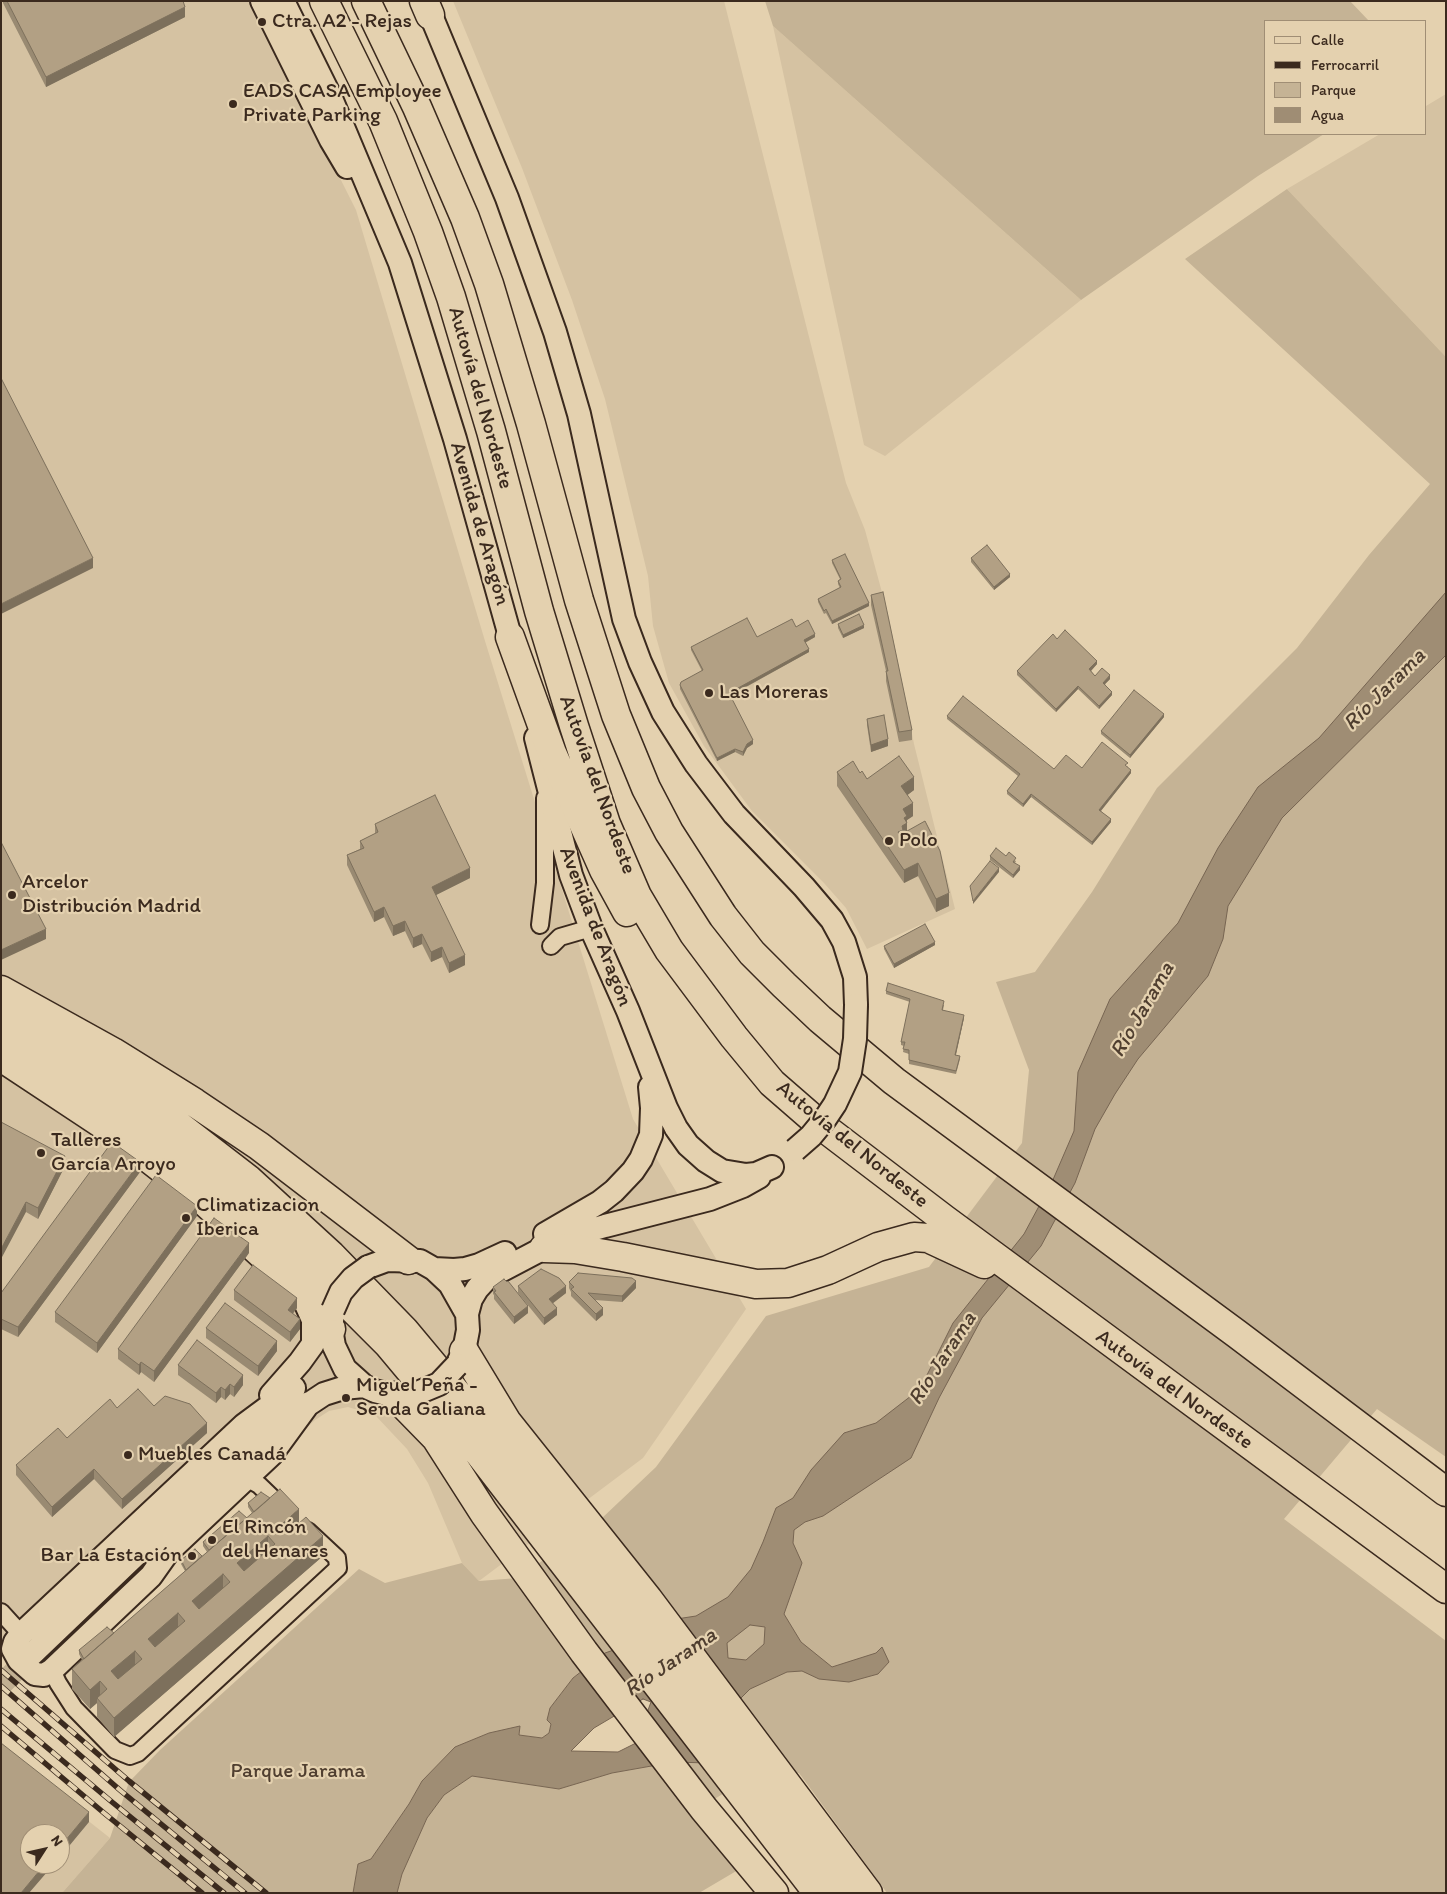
<!DOCTYPE html>
<meta charset="utf-8">
<style>
body{margin:0}
#map{position:relative;width:1447px;height:1894px;overflow:hidden;background:#e4d1af;font-family:Itim,sans-serif}
canvas{display:block}
.frame{position:absolute;inset:0;border:2px solid #3b2a1e;pointer-events:none}
.legend{position:absolute;left:1264px;top:20px;width:162px;height:115px;box-sizing:border-box;background:#e4d1af;border:1px solid #a08e75;margin:0;padding:6px 9px;list-style:none;font-size:15px;color:#3b2a1e}
.legend li{display:flex;align-items:center;gap:10px;height:25px}
.legend b{width:25px;border:1px solid #a08e75}
.north{position:absolute;left:20px;top:1824px;width:50px;height:50px;box-sizing:border-box;background:#e4d1af;border:1px solid #a08e75;border-radius:50%;rotate:55deg;font-size:14px;font-weight:700;line-height:20px;text-align:center;color:#3b2a1e}
.north::after{content:'';display:block;margin:auto;width:18px;height:22px;background:#3b2a1e;clip-path:polygon(50% 0,100% 100%,50% 72%,0 100%)}
</style>
<div id="map">
<canvas width="1447" height="1894"></canvas>
<div class="frame"></div>
<ul class="legend">
<li><b style="height:6px;background:#e4d1af"></b>Calle</li>
<li><b style="height:6px;background:#3b2a1e"></b>Ferrocarril</li>
<li><b style="height:14px;background:#c5b395"></b>Parque</li>
<li><b style="height:14px;background:#9f8d74"></b>Agua</li>
</ul>
<div class="north">N</div>
</div>
<script>
const context = document.querySelector('canvas').getContext('2d');
context.lineJoin = 'round';
function paint(path, color) {
  context.fillStyle = color;
  context.fill(path, 'evenodd');
}
function poly(rows) {
  const path = new Path2D();
  for (const r of rows) {
    path.moveTo(r[0], r[1]);
    for (let i = 2; i < r.length; i += 2) path.lineTo(r[i], r[i + 1]);
  }
  return path;
}
function trace(path, color, width, dash) {
  context.strokeStyle = color;
  context.lineWidth = width;
  context.lineCap = dash ? 'butt' : 'round';
  context.setLineDash(dash || []);
  context.stroke(path);
}
function write(font, color, halo, rows, align = 'center') {
  context.font = font + ' Itim,sans-serif';
  context.lineWidth = 4.5;
  context.setLineDash([]);
  context.textBaseline = 'middle';
  context.strokeStyle = halo;
  context.fillStyle = color;
  for (const [text, x, y, turn = 0] of rows) {
    context.save();
    context.translate(x, y);
    context.rotate((+turn || 0) * Math.PI / 180);
    context.textAlign = isNaN(turn) ? turn : align;
    if (halo) context.strokeText(text, 0, 0);
    context.fillText(text, 0, 0);
    context.restore();
  }
}
paint(poly([
 [1,1,251,1,356,210,485,641,633,1119,746,1309,643,1458,479,1581,462,1563,428,1483,407,1449,375,1415,348,1407,329,1411,315,1420,241,1491,43,1687,1,1653],
 [453,1,724,1,846,483,865,530,889,618,914,744,955,909,867,949,846,908,824,883,752,811,704,746,669,683,653,626,648,576,605,399,572,300,522,168],
 [773,26,1081,300,885,456,864,445],
 [1446,94,1446,357,1287,189,1380,134,1426,134,1426,106],
 [1,1752,110,1838,62,1893,1,1893],
 [30,1834,60,1834,60,1864,30,1864]
]), '#d5c2a2');
paint(poly([
 [765,1,1350,1,1369,21,1266,21,1266,134,1324,134,1258,176,1081,300,773,26],
 [1287,189,1446,357,1446,1457,1377,1409,1284,1519,1446,1641,1446,1893,887,1893,799,1773,729,1790,689,1815,738,1870,699,1893,397,1893,402,1874,427,1818,444,1795,472,1776,559,1789,612,1773,674,1762,659,1695,605,1653,573,1678,550,1708,551,1724,549,1733,542,1738,519,1735,520,1727,489,1733,455,1747,422,1781,409,1804,371,1859,358,1864,353,1893,62,1893,110,1838,129,1782,160,1750,359,1569,385,1583,462,1563,479,1581,518,1578,601,1519,656,1467,766,1316,929,1267,1022,1143,1029,1070,996,982,1035,972,1092,892,1157,788,1297,648,1369,555,1430,484,1185,259]
]), '#c5b395');
const water = poly([
 [1446,592,1446,655,1282,818,1228,906,1223,939,1208,976,1138,1059,1115,1094,1095,1129,1075,1183,1041,1246,982,1318,939,1398,911,1458,823,1516,805,1522,794,1530,793,1543,802,1563,784,1614,801,1642,832,1667,876,1653,882,1647,889,1662,878,1674,849,1682,819,1679,802,1671,787,1672,750,1689,738,1701,708,1763,674,1762,612,1773,559,1789,472,1776,444,1795,427,1818,402,1874,397,1893,353,1893,358,1864,371,1859,409,1804,422,1781,455,1747,489,1733,520,1726,519,1735,542,1738,549,1733,551,1724,547,1720,550,1708,573,1678,605,1653,657,1635,670,1620,696,1616,728,1597,751,1569,763,1542,776,1508,793,1498,811,1470,844,1433,876,1423,920,1389,953,1323,1024,1234,1052,1182,1074,1131,1078,1072,1110,999,1178,923,1218,848,1258,787,1319,738,1446,592],
 [750,1625,765,1627,764,1644,746,1660,728,1658,727,1643,750,1625],
 [643,1699,651,1702,636,1743,618,1752,571,1751,594,1728,643,1699]
]);
paint(water, '#9f8d74');
trace(water, '#776552', 1);
trace(poly([
 [1,1685,31,1655]
]), '#c2b092', 22, [22, 11]);
const street = poly([
 [540,925,545,883,545,798],
 [551,946,560,937,591,928],
 [248,1479,259,1485,286,1511],
 [1,1612,21,1634],
 [52,1670,58,1683,74,1708,115,1750,130,1756,138,1753,338,1568,337,1558,308,1531]
]);
const secondary = poly([
 [262,1,331,140,347,167],
 [283,1,330,96,400,263,455,439,515,654],
 [425,1,507,198,555,332,579,414,624,619,640,662,663,712,696,764,734,814,804,887,832,920,844,942,855,977,856,1005],
 [536,738,571,875,591,928,628,1011,666,1108,676,1128,688,1145,706,1161,722,1171,746,1175,756,1174,772,1167],
 [545,1234,600,1202,614,1191,633,1171,641,1159,651,1135,652,1108,650,1087],
 [368,1267,387,1260,420,1261,434,1269,450,1284,467,1314,468,1330,464,1351,457,1365],
 [434,1269,454,1270,465,1269,479,1265,505,1253],
 [333,1313,331,1329,334,1346,345,1369,364,1386,375,1391,395,1396,411,1395],
 [467,1314,471,1299,477,1289,487,1278,544,1248,577,1234,605,1226,710,1199,743,1186,759,1177],
 [294,1388,244,1425,21,1634,15,1642,13,1649,19,1660,35,1674,44,1675,52,1670,151,1576,168,1552,271,1455,309,1403],
 [271,1395,300,1362,313,1344,313,1320,305,1302],
 [31,1655,259,1437,324,1394,343,1388,364,1386]
]);
const highway = poly([
 [324,1,383,121,428,232,451,297,491,431,539,611,574,726,606,824,637,896,669,950,734,1037,772,1083,818,1123,944,1219,1446,1589],
 [366,1,417,107,465,218,489,284,531,424,579,600,616,715,646,788,669,832,723,916,752,953,784,985,820,1019,894,1081,1237,1334,1446,1492],
 [424,1,430,15],
 [510,637,552,753,604,870,627,912],
 [1,990,113,1052,195,1103,259,1146,408,1260],
 [1,1009,102,1069,178,1125,248,1179,331,1255,404,1330,490,1433,632,1616,843,1893],
 [1,1033,89,1088,166,1143,235,1198,315,1271,388,1344,475,1448,818,1893],
 [1,1057,116,1133,206,1203,294,1284,331,1329],
 [544,1248,575,1249,623,1257,756,1284,788,1283,828,1270,878,1247,914,1237,928,1238,984,1264],
 [464,1351,507,1422,648,1599,868,1893],
 [395,1396,436,1438,484,1513,584,1652,704,1809,774,1893]
]);
trace(street, '#3b2a1e', 20);
trace(secondary, '#3b2a1e', 26);
trace(highway, '#3b2a1e', 31);
trace(street, '#e4d1af', 16);
trace(secondary, '#e4d1af', 22);
trace(highway, '#e4d1af', 28);
const rail = poly([
 [1,1670,129,1781,266,1893],
 [1,1686,121,1791,245,1893],
 [1,1709,112,1802,224,1893],
 [1,1726,104,1813,202,1893]
]);
trace(rail, '#3b2a1e', 5.5);
trace(rail, '#e4d1af', 4, [11]);
const secondaryBridge = poly([
 [795,1150,811,1136,825,1119,835,1104,850,1072,855,1039,856,1005],
 [333,1310,341,1292,353,1278,368,1267],
 [415,1394,439,1384,457,1365]
]);
trace(secondaryBridge, '#3b2a1e', 26, []);
trace(secondaryBridge, '#e4d1af', 22);
paint(poly([
 [3,1,183,1,185,17,46,87,3,3],
 [971,558,1010,577,994,590,971,562],
 [832,560,869,606,832,624,826,613,824,614,818,602,818,599,840,588,838,584,838,581,840,579,832,563],
 [871,595,912,730,912,740,899,742,886,681,886,671,871,605],
 [838,624,864,628,843,638,838,628],
 [796,627,815,637,805,643,809,652,730,696,753,744,747,748,743,756,735,752,717,761,680,689,680,685,702,671,691,650,691,647,757,637],
 [1057,639,1097,664,1091,671,1095,676,1110,679,1105,684,1112,695,1099,709,1078,689,1056,712,1017,675,1017,671],
 [947,716,1054,769,1128,766,1127,767,1131,773,1101,811,1111,822,1092,845,1031,797,1023,807,1007,794,1007,791,1018,776,947,719],
 [1164,717,1130,758,1101,734,1101,731],
 [867,719,888,746,871,752,867,725],
 [837,772,860,773,867,779,914,790,907,795,913,816,907,820,907,831,949,906,936,912,918,876,904,883,837,786],
 [375,824,470,878,436,895,465,965,449,973,442,957,431,962,422,944,413,948,405,931,393,936,384,917,374,922,347,865,347,855,360,849,360,841,375,834],
 [990,856,1006,856,1016,861,1015,863,1020,870,1013,878,990,860],
 [935,945,894,968,884,949,884,946],
 [886,991,944,1005,943,1010,964,1018,956,1055,960,1059,956,1074,909,1064,909,1054,903,1052,904,1046,901,1045,901,1042,910,1002,886,994],
 [1,1122,65,1166,38,1219,26,1212],
 [140,1172,18,1337,1,1329,1,1293],
 [197,1216,97,1353,55,1322,55,1312],
 [249,1253,154,1382,141,1372,139,1375,118,1359,118,1349],
 [569,1282,636,1288,622,1302,595,1300,603,1315,596,1321,571,1296,571,1292,569,1288],
 [518,1286,566,1293,552,1304,557,1315,544,1325,518,1293],
 [493,1287,528,1313,514,1324,494,1299,494,1295,493,1294],
 [234,1290,297,1308,293,1313,300,1329,290,1342,234,1300],
 [206,1328,277,1351,258,1376,206,1338],
 [178,1365,243,1385,234,1397,230,1394,225,1400,221,1397,216,1403,178,1375],
 [154,1406,207,1433,122,1509,94,1479,52,1517,16,1475,16,1465,67,1438,117,1408],
 [248,1503,299,1523,323,1556,114,1737,97,1717,97,1703,90,1709,72,1689,72,1669,82,1660,79,1654,79,1650,114,1633,185,1571,181,1564,181,1560,202,1556,207,1552,203,1546,203,1542,247,1518,252,1513,248,1507]
]), '#998a72');
paint(poly([
 [185,7,185,17,46,87,46,77],
 [93,558,93,568,1,614,1,604],
 [1010,574,1010,577,994,590,994,587],
 [869,603,869,606,832,624,832,621],
 [864,625,864,628,843,638,843,635],
 [815,634,815,637,804,643,804,640],
 [809,649,809,652,729,696,729,693],
 [1097,661,1097,664,1089,673,1089,669],
 [1110,675,1110,679,1103,686,1103,683],
 [1078,686,1078,689,1056,712,1056,709],
 [1112,692,1112,695,1099,709,1099,706],
 [1164,714,1164,717,1130,758,1130,755],
 [888,739,888,746,871,752,871,745],
 [753,740,753,744,747,748,743,756,743,752,747,744],
 [735,749,735,752,717,761,717,758],
 [1131,770,1131,773,1099,813,1099,810],
 [914,777,914,790,901,800,901,786],
 [1031,794,1031,797,1023,807,1023,804],
 [913,803,913,816,907,820,907,836,898,846,898,832,903,809],
 [1111,819,1111,822,1092,845,1092,842],
 [918,863,918,876,904,883,904,870],
 [1020,866,1020,870,1013,878,1013,875],
 [470,868,470,878,432,897,432,887],
 [999,868,999,872,973,904,973,901],
 [949,893,949,906,936,912,936,899],
 [384,907,384,917,374,922,374,912],
 [405,921,405,931,393,936,393,926],
 [46,929,46,939,1,960,1,950],
 [422,934,422,944,413,948,413,938],
 [935,942,935,945,894,968,894,964],
 [442,947,442,957,431,962,431,952],
 [465,955,465,965,449,973,449,963],
 [964,1015,964,1018,955,1058,955,1055],
 [65,1156,65,1166,38,1219,38,1208],
 [140,1162,140,1172,18,1337,18,1327],
 [26,1202,26,1212,1,1259,1,1249],
 [197,1206,197,1216,97,1353,97,1343],
 [249,1243,249,1253,154,1382,154,1371],
 [636,1281,636,1288,622,1302,622,1296],
 [566,1286,566,1293,549,1306,549,1299],
 [297,1298,297,1308,288,1320,288,1310],
 [528,1306,528,1313,514,1324,514,1317],
 [557,1308,557,1315,544,1325,544,1318],
 [603,1308,603,1315,596,1321,596,1314],
 [300,1319,300,1329,290,1342,290,1332],
 [277,1341,277,1351,258,1376,258,1366],
 [141,1362,141,1372,139,1375,139,1365],
 [243,1375,243,1385,234,1397,234,1387],
 [230,1384,230,1394,225,1400,225,1390],
 [221,1387,221,1397,216,1403,216,1393],
 [207,1423,207,1433,122,1509,122,1499],
 [94,1469,94,1479,52,1517,52,1507],
 [299,1509,299,1529,282,1544,282,1524],
 [268,1536,268,1555,237,1582,237,1563],
 [323,1536,323,1556,114,1737,114,1718],
 [223,1574,223,1594,192,1621,192,1601],
 [178,1613,178,1633,148,1659,148,1639],
 [135,1651,135,1670,111,1691,111,1671],
 [100,1681,100,1700,97,1698,97,1703,90,1709,90,1690],
 [89,1812,89,1822,60,1857,60,1847],
 [45,1864,54,1864,29,1893,21,1893]
]), '#7d705c');
const building = poly([
 [7,1,183,1,185,7,46,77,7,1],
 [1,378,93,558,1,604,1,378],
 [987,545,1010,574,994,587,971,558,987,545],
 [845,554,869,603,832,621,826,609,824,611,818,599,841,587,838,581,841,579,832,560,845,554],
 [883,592,912,730,899,732,886,671,888,671,871,595,883,592],
 [859,614,864,625,843,635,838,624,859,614],
 [747,618,757,637,792,619,796,627,808,620,815,634,804,640,809,649,729,693,753,740,747,744,743,752,735,749,717,758,680,685,681,682,703,670,691,647,747,618],
 [1065,630,1097,661,1089,669,1095,676,1102,668,1110,675,1103,683,1112,692,1099,706,1078,686,1056,709,1017,671,1053,634,1057,639,1065,630],
 [1134,690,1164,714,1130,755,1101,731,1134,690],
 [963,696,1054,769,1066,755,1082,768,1102,742,1128,763,1125,765,1131,770,1099,810,1111,819,1092,842,1031,794,1023,804,1007,791,1020,774,947,716,963,696],
 [884,715,888,739,871,745,867,719,884,715],
 [899,756,914,777,901,786,913,803,903,809,907,816,904,818,907,823,902,826,903,830,898,832,900,835,925,821,940,851,949,893,936,899,918,863,904,870,837,772,853,761,860,773,862,771,867,779,899,756],
 [435,795,470,868,432,887,465,955,449,963,442,947,431,952,422,934,413,938,405,921,393,926,384,907,374,912,347,855,364,848,360,841,378,832,375,824,435,795],
 [1,842,46,929,1,950,1,842],
 [996,848,1006,856,1009,852,1016,858,1013,862,1020,866,1013,875,990,856,996,848],
 [990,861,999,868,973,901,970,886,990,861],
 [925,924,935,942,894,964,884,946,925,924],
 [888,983,944,1001,942,1010,964,1015,955,1055,960,1056,956,1071,909,1060,909,1050,903,1049,905,1042,901,1042,910,999,886,991,888,983],
 [1,1122,65,1156,38,1208,26,1202,1,1249,1,1122],
 [112,1142,140,1162,18,1327,1,1319,1,1293,112,1142],
 [156,1175,197,1206,97,1343,55,1312,156,1175],
 [214,1218,249,1243,154,1371,141,1362,139,1365,118,1349,214,1218],
 [253,1265,297,1298,288,1310,300,1319,290,1332,234,1290,253,1265],
 [541,1269,559,1278,566,1286,549,1299,557,1308,544,1318,518,1286,541,1269],
 [578,1273,632,1278,636,1281,622,1296,588,1293,603,1308,596,1314,571,1289,574,1287,569,1282,578,1273],
 [504,1279,507,1282,508,1281,528,1306,514,1317,494,1292,496,1291,493,1287,504,1279],
 [225,1303,277,1341,258,1366,206,1328,225,1303],
 [197,1340,243,1375,234,1387,230,1384,225,1390,221,1387,216,1393,178,1365,197,1340],
 [138,1389,154,1406,165,1396,190,1404,207,1423,122,1499,94,1469,52,1507,16,1465,58,1428,67,1438,110,1399,117,1408,138,1389],
 [280,1489,299,1509,282,1524,289,1532,306,1517,323,1536,114,1718,97,1698,107,1689,100,1681,90,1690,72,1669,280,1489],
 [268,1536,275,1544,244,1571,237,1563,268,1536],
 [223,1574,230,1582,199,1609,192,1601,223,1574],
 [178,1613,185,1621,155,1647,148,1639,178,1613],
 [135,1651,142,1659,118,1679,111,1671,135,1651],
 [261,1492,270,1498,254,1512,248,1503,261,1492],
 [239,1511,247,1518,209,1550,203,1542,239,1511],
 [195,1549,202,1556,186,1570,181,1560,195,1549],
 [107,1627,114,1633,84,1659,79,1650,107,1627],
 [1,1743,89,1812,60,1847,60,1834,30,1834,30,1864,45,1864,21,1893,1,1893,1,1743]
]);
paint(building, '#b2a084');
trace(building, '#7d705c', 1);
for (const [x, y, r, color] of [
 [262,22,5,"#3b2a1e"],
 [233,104,5,"#3b2a1e"],
 [709,693,5,"#3b2a1e"],
 [889,841,5,"#3b2a1e"],
 [12,895,5,"#3b2a1e"],
 [41,1153,5,"#3b2a1e"],
 [186,1218,5,"#3b2a1e"],
 [346,1398,5,"#3b2a1e"],
 [128,1455,5,"#3b2a1e"],
 [212,1540,5,"#3b2a1e"],
 [192,1556,5,"#3b2a1e"]
]) {
  const dot = new Path2D();
  dot.arc(x, y, r, 0, 2 * Math.PI);
  context.fillStyle = color;
  context.fill(dot);
  trace(dot, '#e4d1af', 2);
}
write('21px', '#3b2a1e', '#e4d1af', [
 ["Ctra. A2 - Rejas",272,22],
 ["EADS CASA Employee",243,92],
 ["Private Parking",243,116],
 ["Las Moreras",719,693],
 ["Polo",899,841],
 ["Arcelor",22,883],
 ["Distribución Madrid",22,907],
 ["Talleres",51,1141],
 ["García Arroyo",51,1165],
 ["Climatizacion",196,1206],
 ["Iberica",196,1230],
 ["Miguel Peña -",356,1386],
 ["Senda Galiana",356,1410],
 ["Muebles Canadá",138,1455],
 ["El Rincón",222,1528],
 ["del Henares",222,1552],
 ["Bar La Estación",182,1556,"right"]
], 'left');
write('21px', '#3b2a1e', '#e4d1af', [
 ["Autovía del Nordeste",480,398,74],
 ["Avenida de Aragón",479,524,74],
 ["Autovía del Nordeste",597,785,70],
 ["Avenida de Aragón",595,927,69],
 ["Autovía del Nordeste",852,1145,39],
 ["Autovía del Nordeste",1174,1390,36]
]);
write('21px', '#503f30', '#e4d1af', [
 ["Parque Jarama",298,1772]
]);
write('italic 22px', '#4f3e2f', '#e4d1af', [
 ["Río Jarama",1385,690,-45],
 ["Río Jarama",1143,1010,-60],
 ["Río Jarama",943,1359,-57],
 ["Río Jarama",671,1663,-34]
]);
</script>
